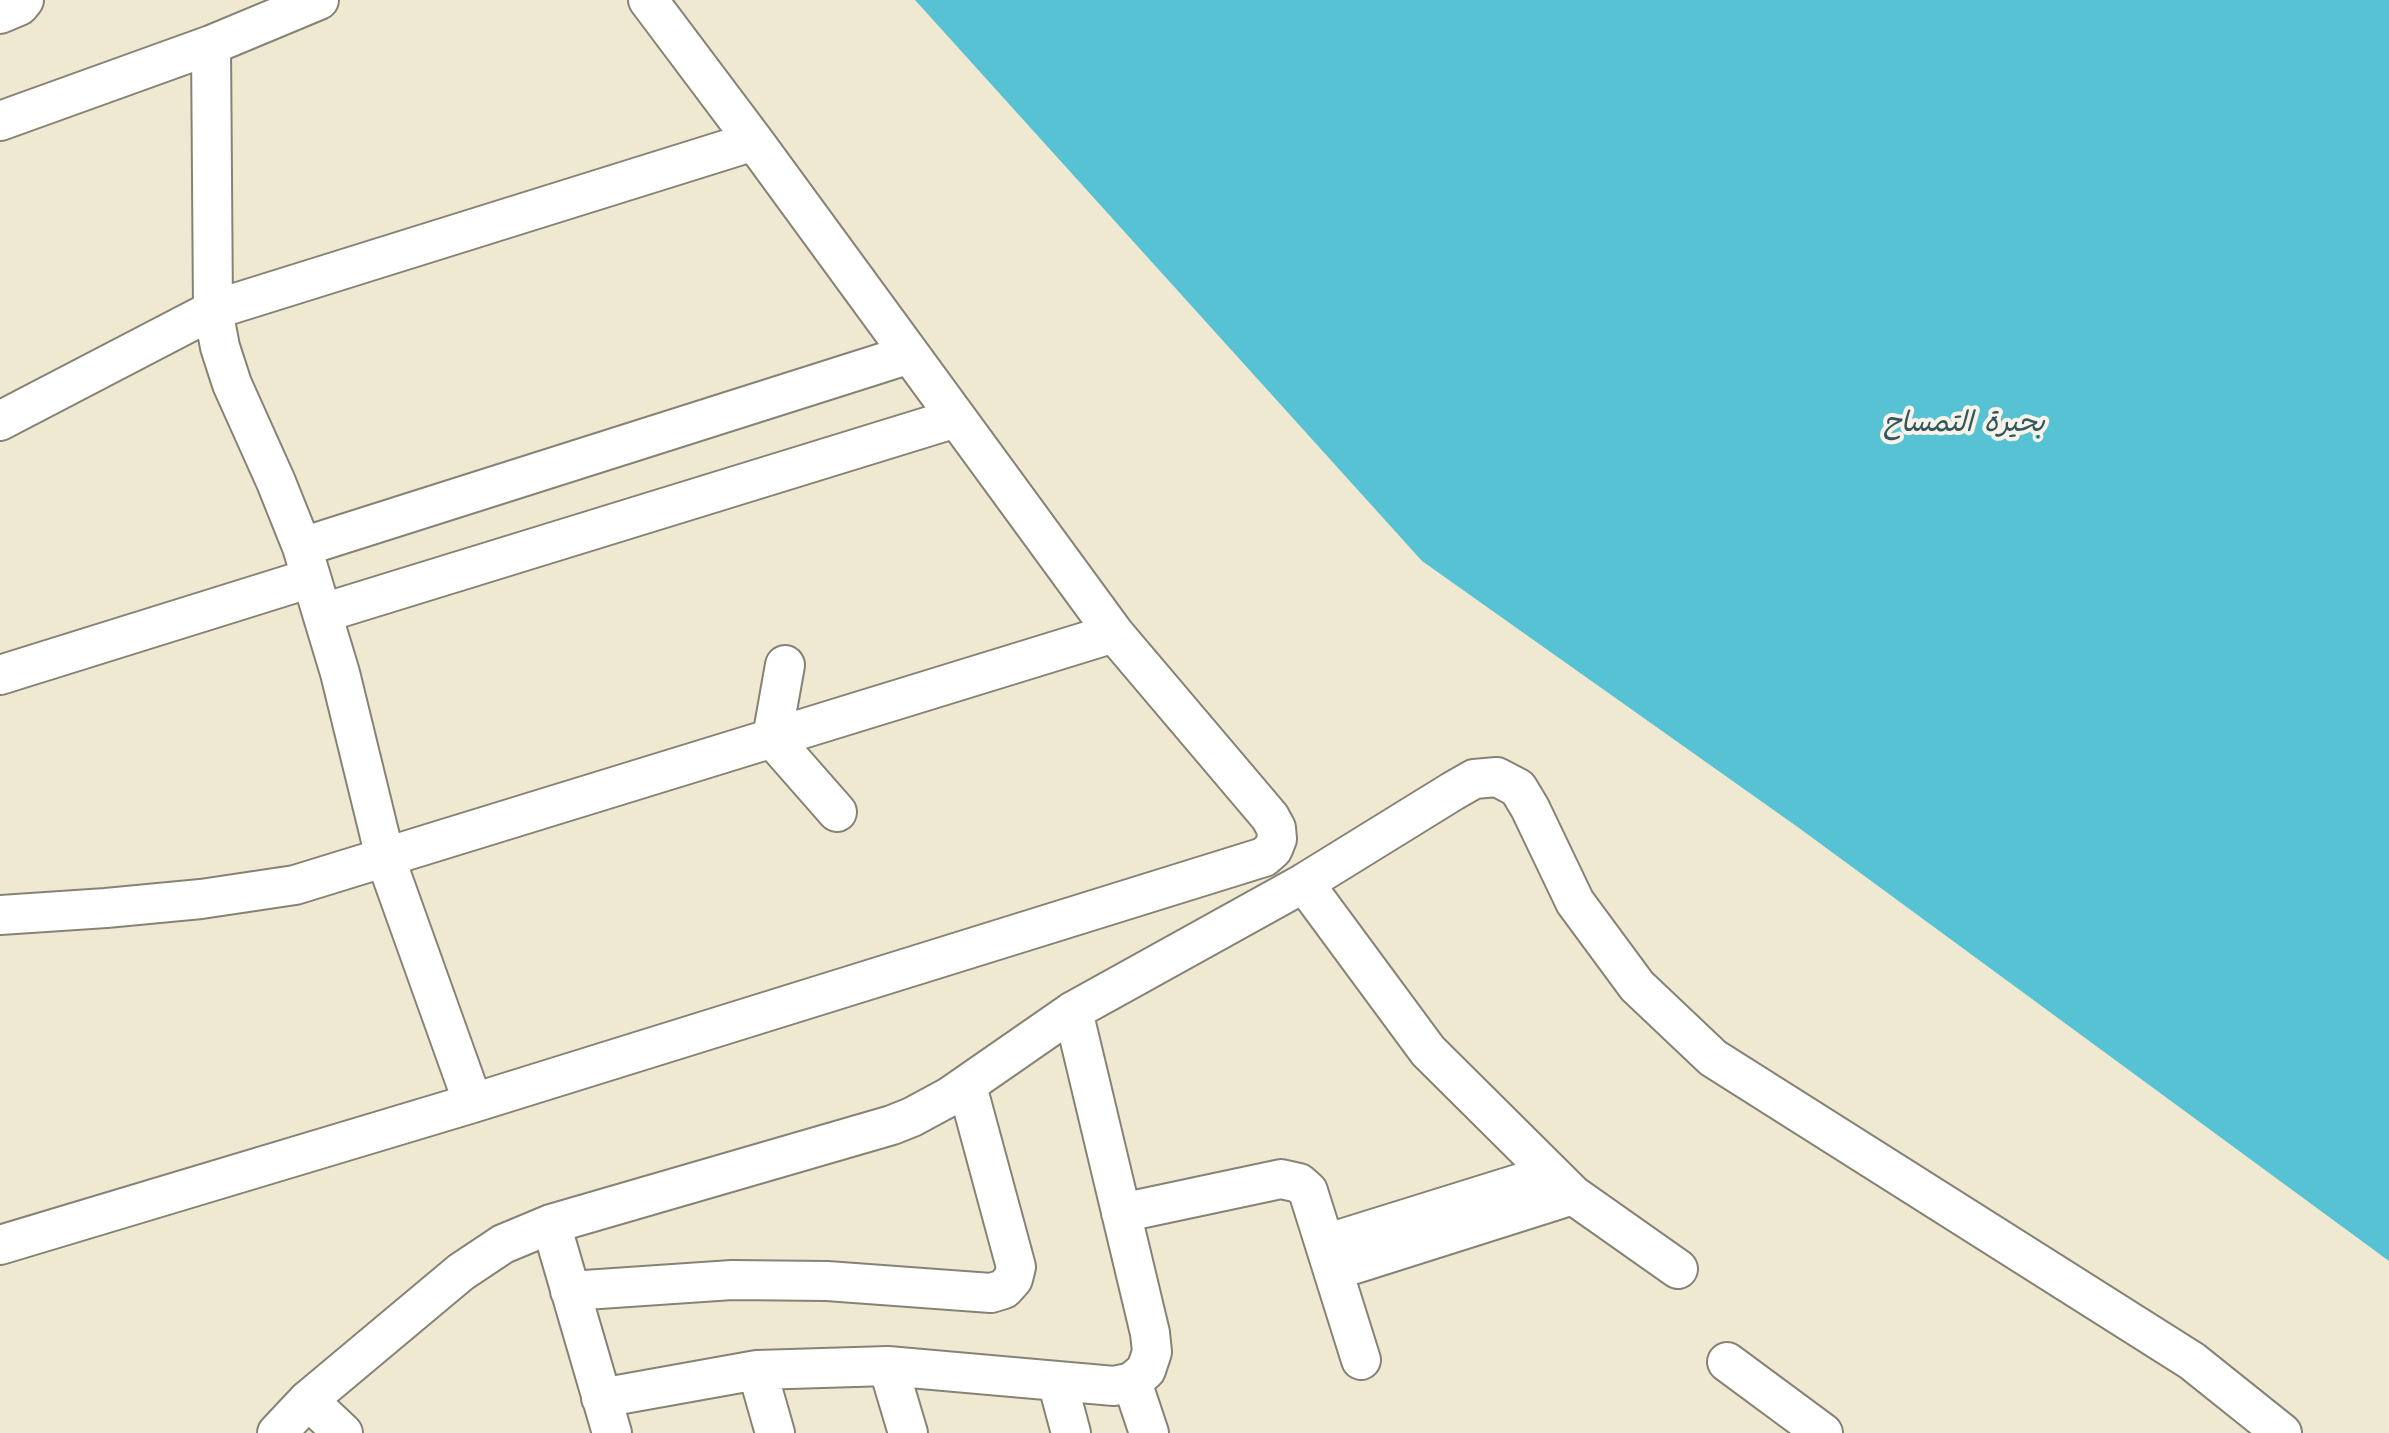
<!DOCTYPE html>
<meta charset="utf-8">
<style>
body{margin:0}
canvas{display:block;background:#f0e9d1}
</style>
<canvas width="2389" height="1433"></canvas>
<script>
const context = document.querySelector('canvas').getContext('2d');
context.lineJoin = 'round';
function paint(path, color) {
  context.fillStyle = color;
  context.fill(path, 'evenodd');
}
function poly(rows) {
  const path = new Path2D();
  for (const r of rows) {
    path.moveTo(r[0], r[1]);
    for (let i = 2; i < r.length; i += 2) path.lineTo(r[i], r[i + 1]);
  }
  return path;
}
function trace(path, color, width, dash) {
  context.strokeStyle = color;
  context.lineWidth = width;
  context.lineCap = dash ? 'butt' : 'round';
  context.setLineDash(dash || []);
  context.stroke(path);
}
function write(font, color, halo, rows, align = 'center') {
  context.font = font + ' "Architects Daughter","Playpen Sans Arabic",sans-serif';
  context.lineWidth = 8;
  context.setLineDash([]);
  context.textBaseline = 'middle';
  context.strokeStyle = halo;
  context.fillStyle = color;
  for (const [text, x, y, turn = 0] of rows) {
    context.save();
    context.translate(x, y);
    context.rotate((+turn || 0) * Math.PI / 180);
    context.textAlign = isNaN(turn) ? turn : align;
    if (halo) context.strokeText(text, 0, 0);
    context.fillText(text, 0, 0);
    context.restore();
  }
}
paint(poly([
 [915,0,2389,0,2389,1261,1799,828,1422,561]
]), '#58c2d5');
const minor = poly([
 [0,14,19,6,24,0],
 [211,45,213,310,220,347,232,384,276,482,302,547,340,673,385,857,473,1103],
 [0,121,211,45,319,0],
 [0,421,213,310,754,141],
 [302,547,910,354],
 [323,613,956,418],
 [785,665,772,738,837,812],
 [0,675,311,578],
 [1304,883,1428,1051,1573,1195,1678,1269],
 [0,915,106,908,201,899,295,885,1114,633],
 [1121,1213,1281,1179,1299,1183,1308,1191,1361,1360],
 [551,1224,612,1433],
 [1325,1244,1550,1174],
 [0,1245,473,1103,1264,857,1273,849,1277,839,1276,828,1270,817,1114,633,754,141,648,0],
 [1333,1271,1573,1195],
 [570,1291,732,1280,827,1281,991,1293,1004,1289,1013,1279,1016,1267,967,1086],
 [1727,1362,1823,1433],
 [888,1366,908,1433],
 [757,1370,775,1433],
 [1057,1381,1071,1433],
 [1132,1382,1149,1433],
 [601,1398,757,1370,888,1366,1114,1386,1132,1382,1146,1370,1152,1352,1150,1333,1073,1011],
 [308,1400,343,1433],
 [277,1433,308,1400,461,1272,503,1244,551,1224,892,1125,912,1117,949,1097,1073,1011,1304,883,1453,791,1474,779,1497,777,1518,788,1530,808,1575,902,1637,986,1713,1058,2192,1361,2282,1433]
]);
trace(minor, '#868276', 42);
trace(minor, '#fff', 38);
write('italic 28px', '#31565d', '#f7f3e8', [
 ["بحيرة التمساح",1964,425]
]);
</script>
